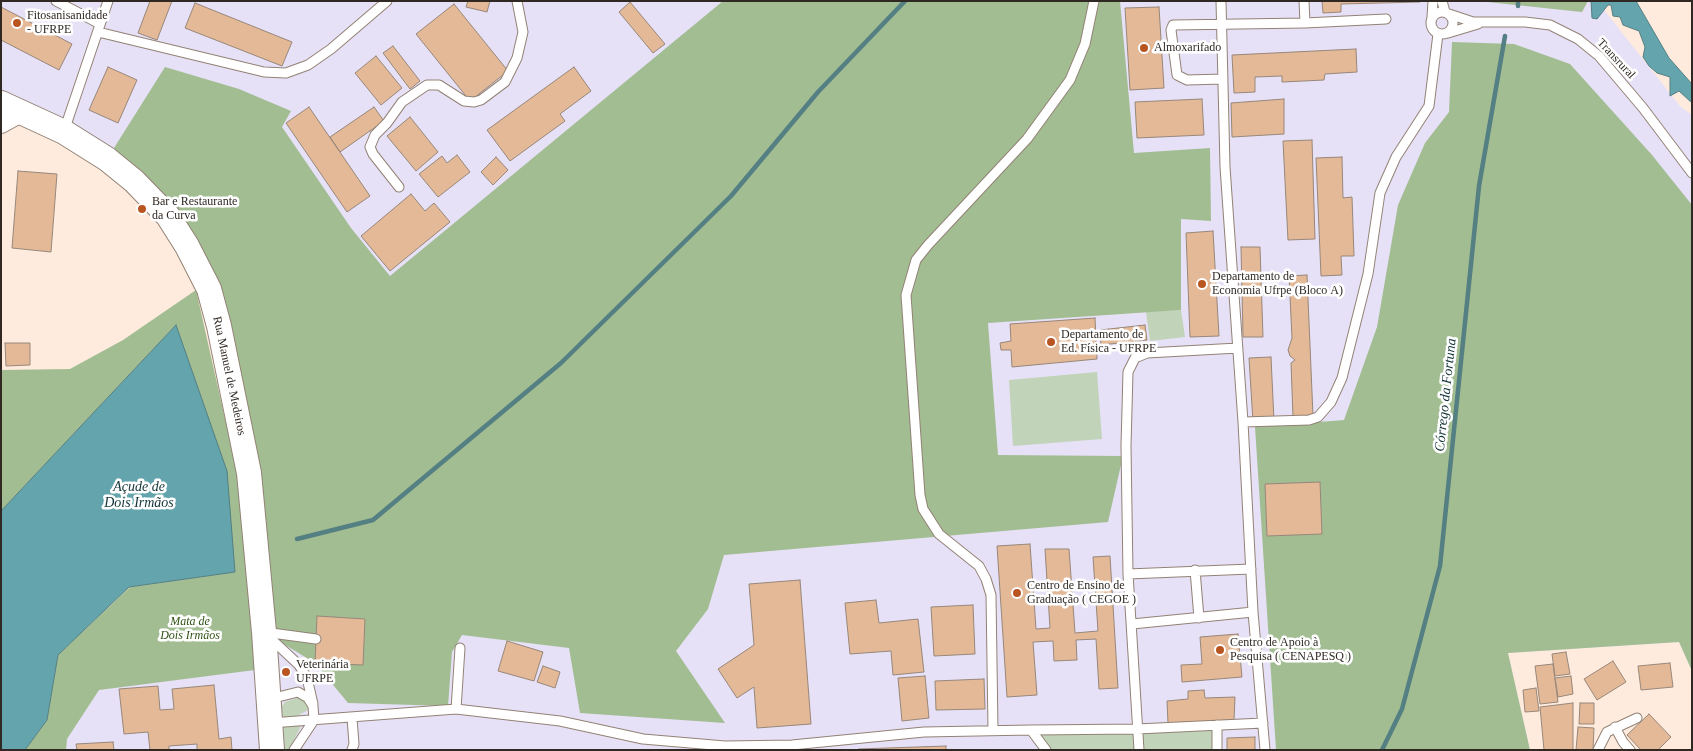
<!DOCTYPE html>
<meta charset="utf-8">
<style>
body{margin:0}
#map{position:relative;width:1693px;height:751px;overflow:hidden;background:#feebdd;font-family:"Times New Roman",serif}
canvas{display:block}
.frame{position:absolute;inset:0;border:2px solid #2f2823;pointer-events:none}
</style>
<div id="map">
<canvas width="1693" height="751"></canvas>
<div class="frame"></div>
</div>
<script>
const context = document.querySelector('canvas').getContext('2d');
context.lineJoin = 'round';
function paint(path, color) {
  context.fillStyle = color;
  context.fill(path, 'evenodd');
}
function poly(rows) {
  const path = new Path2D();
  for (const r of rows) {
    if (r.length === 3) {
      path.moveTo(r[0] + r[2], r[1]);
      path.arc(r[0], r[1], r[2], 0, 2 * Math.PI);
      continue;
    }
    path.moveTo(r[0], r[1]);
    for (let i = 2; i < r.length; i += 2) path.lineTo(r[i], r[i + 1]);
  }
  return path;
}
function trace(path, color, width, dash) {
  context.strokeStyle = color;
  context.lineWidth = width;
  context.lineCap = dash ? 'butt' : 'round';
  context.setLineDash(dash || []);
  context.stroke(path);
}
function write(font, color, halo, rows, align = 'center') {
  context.font = font + ' "Times New Roman",serif';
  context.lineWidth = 5;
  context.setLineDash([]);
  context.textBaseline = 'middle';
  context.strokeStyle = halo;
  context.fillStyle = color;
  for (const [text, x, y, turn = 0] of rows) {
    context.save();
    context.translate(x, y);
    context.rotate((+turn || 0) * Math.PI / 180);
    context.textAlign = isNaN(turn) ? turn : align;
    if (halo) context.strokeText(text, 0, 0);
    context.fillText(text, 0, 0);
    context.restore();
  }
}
paint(poly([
 [1,1,1597,1,1680,106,1692,115,1692,671,1679,642,1508,653,1530,750,51,750,249,473,176,216,1,91]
]), '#e7e1f7');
paint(poly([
 [1181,310,1185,337,1150,341,1146,312],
 [1097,372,1102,439,1013,446,1009,380],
 [297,698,307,702,308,710,290,720,283,716,279,710,285,702],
 [283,726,301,726,289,750,285,750],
 [1215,727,1215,750,1048,750,1033,729]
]), '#c1d3b8');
paint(poly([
 [723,1,1120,1,1134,153,1210,148,1211,221,1181,219,1181,310,988,323,998,455,1123,456,1108,522,724,555,708,609,676,651,725,723,580,713,569,648,462,635,452,652,448,706,348,703,315,663,264,632,255,535,182,216,114,148,165,67,239,89,291,111,282,127,351,228,390,276],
 [1478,1,1588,1,1582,12],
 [1452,42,1514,44,1570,64,1652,155,1692,205,1692,671,1679,642,1508,653,1530,750,1276,750,1255,427,1344,420,1377,327,1398,205,1425,143,1449,112],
 [196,290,239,481,255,670,99,690,67,739,66,750,25,750,47,720,58,655,130,587,235,572,176,325,1,511,1,370,70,369,123,340]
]), '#a2bd92');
const water = poly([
 [1591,1,1636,1,1669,58,1692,84,1692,103,1679,91,1670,96,1670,77,1657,73,1649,66,1643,57,1645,47,1639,31,1623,25,1620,17,1613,16,1611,5,1608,5,1597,19,1592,18,1591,1],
 [176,325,227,471,235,572,129,587,58,655,47,720,25,750,1,750,1,511,176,325]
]);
paint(water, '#64a4ac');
trace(water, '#547f83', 1);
trace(poly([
 [1518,6,1518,1],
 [297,539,373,520,561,363,731,196,818,92,905,1],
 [1382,750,1402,709,1440,566,1479,186,1505,36]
]), '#547f83', 4.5);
const building = poly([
 [150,1,172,1,157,40,138,33,150,1],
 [468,1,490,1,487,12,466,7,468,1],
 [1322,1,1420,1,1420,2,1341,4,1341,12,1323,13,1322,1],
 [630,2,665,44,653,53,619,12,630,2],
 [195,3,292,42,282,66,185,28,195,3],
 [454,4,508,71,470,101,416,34,454,4],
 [1,7,72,44,59,70,1,40,1,7],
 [1159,7,1164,88,1130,90,1125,8,1159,7],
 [393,46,420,81,410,89,383,53,393,46],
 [1356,49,1357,72,1325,74,1324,80,1304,81,1282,82,1282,76,1255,77,1255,92,1234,93,1232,55,1356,49],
 [376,56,402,88,381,105,355,73,376,56],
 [108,67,137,80,118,123,89,110,108,67],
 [574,67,591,91,560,114,565,121,510,161,487,130,574,67],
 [1202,99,1204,135,1137,138,1135,102,1202,99],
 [1284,99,1284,134,1232,137,1231,103,1284,99],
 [309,107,370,196,347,212,286,123,309,107],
 [374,107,384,121,340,152,330,137,374,107],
 [410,117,438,152,416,171,387,136,410,117],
 [1312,140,1315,239,1288,240,1283,141,1312,140],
 [457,155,470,172,438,197,419,174,442,156,447,163,457,155],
 [496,157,508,170,493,185,481,172,496,157],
 [1342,157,1343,198,1352,197,1354,256,1341,256,1342,275,1321,276,1316,158,1342,157],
 [18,171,57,174,51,252,12,248,18,171],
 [411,194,425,211,434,203,450,222,390,271,361,236,411,194],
 [1213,231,1219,336,1190,337,1186,233,1213,231],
 [1241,247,1260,247,1263,337,1243,337,1241,247],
 [1307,275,1313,416,1293,417,1291,363,1295,360,1290,356,1288,350,1292,338,1289,276,1307,275],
 [1095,318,1097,359,1012,367,1011,350,1001,350,1000,343,1011,341,1010,324,1095,318],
 [1145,325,1147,340,1101,345,1100,330,1145,325],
 [5,343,30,343,30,365,6,366,5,343],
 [1271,357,1274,421,1253,422,1249,358,1271,357],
 [1320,482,1322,534,1267,536,1265,484,1320,482],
 [1030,544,1036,629,1050,628,1045,549,1069,549,1075,633,1098,631,1093,557,1110,556,1118,688,1099,689,1096,639,1076,640,1077,660,1054,661,1053,641,1033,642,1037,695,1007,697,997,546,1030,544],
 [800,580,811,724,757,728,754,687,737,698,718,669,754,645,749,584,800,580],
 [876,600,879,623,918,619,924,672,893,675,891,651,850,654,845,603,876,600],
 [973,605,975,654,934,656,931,607,973,605],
 [317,616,365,619,363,665,315,663,317,616],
 [1238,634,1242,677,1182,682,1181,665,1202,664,1200,637,1238,634],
 [507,641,543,652,534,681,498,671,507,641],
 [1566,652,1570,674,1555,676,1552,654,1566,652],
 [1613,661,1626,682,1597,700,1584,679,1613,661],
 [1670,663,1673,687,1641,690,1638,666,1670,663],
 [1553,664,1558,702,1540,704,1535,666,1553,664],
 [543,666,560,672,555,688,537,682,543,666],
 [925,676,929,718,902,721,898,678,925,676],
 [1571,676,1573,694,1558,697,1555,678,1571,676],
 [984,679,985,709,936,710,935,681,984,679],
 [214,685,219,739,231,737,232,750,197,750,197,744,169,746,169,750,150,750,148,732,124,734,119,689,158,686,160,710,174,709,172,689,214,685],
 [1536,688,1539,711,1525,712,1523,690,1536,688],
 [1204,690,1205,698,1235,697,1234,720,1168,723,1167,701,1188,699,1188,691,1204,690],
 [1573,703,1573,750,1544,750,1540,707,1573,703],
 [1580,703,1594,703,1594,724,1579,724,1580,703],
 [1649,714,1671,737,1658,750,1641,750,1627,735,1649,714],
 [1578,727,1594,728,1593,750,1576,750,1578,727],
 [1255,737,1255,750,1227,750,1227,738,1255,737],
 [113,742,114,750,77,750,76,744,113,742],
 [946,746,946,750,858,750,858,749,946,746]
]);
paint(building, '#e3b997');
trace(building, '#98877a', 1);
const lane = poly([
 [56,1,100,24],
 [1304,1,1305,23,1386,19],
 [1442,1,1445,12],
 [1442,23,11],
 [1449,14,1473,22,1525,22,1550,25,1578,39,1599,56,1643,108,1692,173],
 [1432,17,1433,1],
 [98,32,264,72,286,73,308,65,331,49,387,1],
 [1448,33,1478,24],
 [1223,79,1187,80,1177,75,1171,30,1173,25,1305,23],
 [64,131,108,1],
 [399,187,373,154,370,147,375,135,387,123,402,102,427,85,439,85,464,101,474,102,481,100,505,82,517,58,523,32,517,1],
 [1243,422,1309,420,1318,417,1331,402,1342,378,1368,274,1380,193,1396,157,1429,106,1438,34],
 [1195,570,1199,618],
 [1128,574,1251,569],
 [1253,612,1265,750],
 [1132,624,1253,612,1243,422,1225,167,1221,1],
 [264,632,316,639],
 [268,636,299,665,307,678,313,704],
 [270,699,298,692,308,698,313,706,314,720,294,750],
 [456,709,460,648],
 [352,718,354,744,352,750],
 [271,723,456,709,560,721,643,739,725,746,792,745,924,732,1031,730,1046,750],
 [1217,725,1217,750],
 [1615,727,1623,742,1630,750],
 [993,730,991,595,986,579,979,566,939,534,923,509,920,495,906,295,916,260,928,245,1027,139,1070,80,1085,44,1094,1],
 [1031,730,1137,729,1263,723],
 [1139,750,1128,574,1126,446,1128,372,1135,358,1147,353,1238,348],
 [1598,750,1607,732,1637,718]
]);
const street = poly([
 [1,124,21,113]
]);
const secondary = poly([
 [1,103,64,132,107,159,134,181,168,216,187,246,209,289,219,326,249,473,264,632,272,750]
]);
trace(lane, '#928275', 11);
trace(street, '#928275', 20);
trace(secondary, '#928275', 26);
trace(lane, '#fff', 9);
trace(street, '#fff', 18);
trace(secondary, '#fff', 24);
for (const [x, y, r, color] of [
 [17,23,5,"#b85520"],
 [1144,48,5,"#b85520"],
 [142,209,5,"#b85520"],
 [1202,284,5,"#b85520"],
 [1051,342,5,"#b85520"],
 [1017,593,5,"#b85520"],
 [1220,650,5,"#b85520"],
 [286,672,5,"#b85520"]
]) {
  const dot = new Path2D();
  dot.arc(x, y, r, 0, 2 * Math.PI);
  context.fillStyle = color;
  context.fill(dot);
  trace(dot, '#fff', 2);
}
write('12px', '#2f2823', '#fff', [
 ["Fitosanisanidade",27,16],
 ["- UFRPE",27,30],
 ["Almoxarifado",1154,48],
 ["Bar e Restaurante",152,202],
 ["da Curva",152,216],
 ["Departamento de",1212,277],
 ["Economia Ufrpe (Bloco A)",1212,291],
 ["Departamento de",1061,335],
 ["Ed. Física - UFRPE",1061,349],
 ["Centro de Ensino de",1027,586],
 ["Graduação ( CEGOE )",1027,600],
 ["Centro de Apoio à",1230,643],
 ["Pesquisa ( CENAPESQ )",1230,657],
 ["Veterinária",296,665],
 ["UFRPE",296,679]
], 'left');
write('12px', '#2f2823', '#fff', [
 ["Transrural",1616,59,47],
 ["Rua Manuel de Medeiros",229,376,78]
]);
write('italic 12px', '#305215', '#fff', [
 ["Mata de",190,622],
 ["Dois Irmãos",190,636]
]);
write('italic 14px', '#133438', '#fff', [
 ["Córrego da Fortuna",1446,395,-84],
 ["Açude de",139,487],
 ["Dois Irmãos",139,503]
]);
</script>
